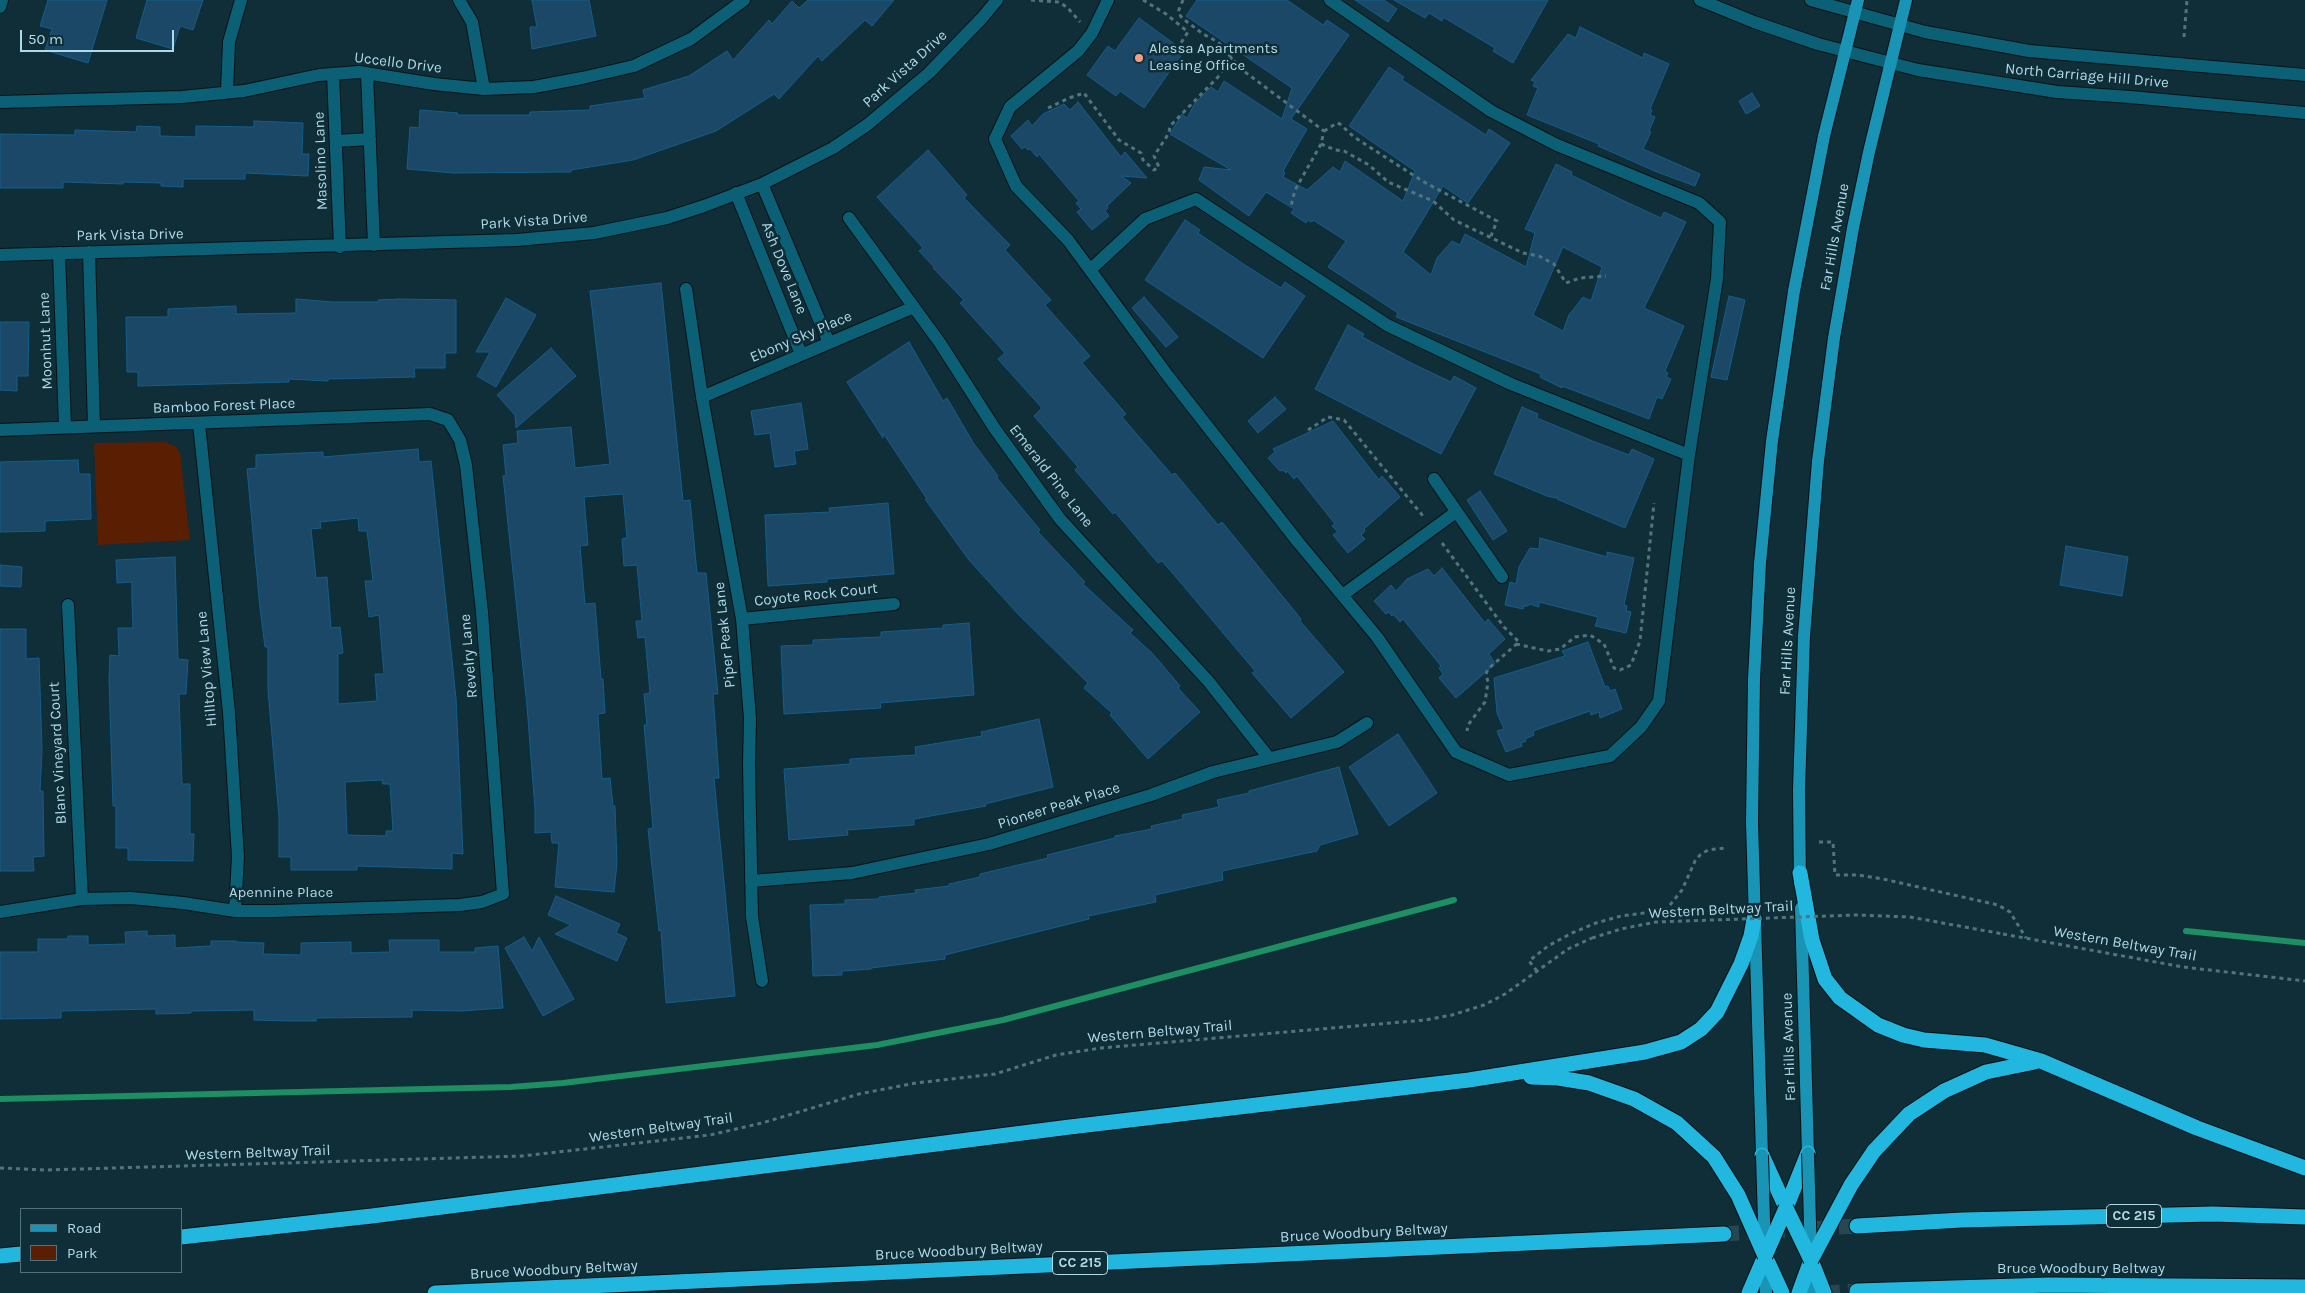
<!DOCTYPE html>
<style>
body{margin:0}
#map{position:relative;width:2305px;height:1293px;overflow:hidden;background:#0f2e37;font-family:Karla,sans-serif}
canvas{display:block}
.legend{position:absolute;left:20px;top:1208px;width:162px;height:65px;box-sizing:border-box;background:#0f2e37;border:1px solid #4f737e;margin:0;padding:6px 9px;list-style:none;font-size:15px;color:#afdae9}
.legend li{display:flex;align-items:center;gap:10px;height:25px}
.legend b{width:25px;border:1px solid #4f737e}
.scale{position:absolute;left:20px;top:30px;width:154px;height:22px;box-sizing:border-box;border:2px solid #afdae9;border-top:0;padding-left:6px;font-size:15px;line-height:18px;white-space:nowrap;color:#afdae9;-webkit-text-stroke:4px #0f2e37;paint-order:stroke}
</style>
<div id="map">
<canvas width="2305" height="1293"></canvas>
<ul class="legend">
<li><b style="height:6px;background:#1994b4"></b>Road</li>
<li><b style="height:14px;background:#5a1e03"></b>Park</li>
</ul>
<div class="scale">50 m</div>
</div>
<script>
const context = document.querySelector('canvas').getContext('2d');
context.lineJoin = 'round';
function paint(path, color) {
  context.fillStyle = color;
  context.fill(path, 'evenodd');
}
function poly(rows) {
  const path = new Path2D();
  for (const r of rows) {
    path.moveTo(r[0], r[1]);
    for (let i = 2; i < r.length; i += 2) path.lineTo(r[i], r[i + 1]);
  }
  return path;
}
function trace(path, color, width, dash) {
  context.strokeStyle = color;
  context.lineWidth = width;
  context.lineCap = dash ? 'butt' : 'round';
  context.setLineDash(dash || []);
  context.stroke(path);
}
function write(font, color, halo, rows, align = 'center') {
  context.font = font + ' Karla,sans-serif';
  context.lineWidth = 5;
  context.setLineDash([]);
  context.textBaseline = 'middle';
  context.strokeStyle = halo;
  context.fillStyle = color;
  for (const [text, x, y, turn = 0] of rows) {
    context.save();
    context.translate(x, y);
    context.rotate((+turn || 0) * Math.PI / 180);
    context.textAlign = isNaN(turn) ? turn : align;
    if (halo) context.strokeText(text, 0, 0);
    context.fillText(text, 0, 0);
    context.restore();
  }
}
paint(poly([
 [165,442,175,446,180,452,190,540,98,545,94,443]
]), '#5a1e03');
trace(poly([
 [2186,931,2305,943],
 [0,1099,511,1087,563,1083,877,1045,1003,1020,1454,900]
]), '#1d8f62', 6);
const building = poly([
 [48,0,107,0,88,63,45,50,52,29,40,26,48,0],
 [147,0,203,0,193,30,180,26,173,49,136,38,147,0],
 [532,0,589,0,596,36,532,49,530,27,537,27,532,0],
 [808,0,894,0,872,26,865,20,822,61,818,56,779,99,774,94,716,131,633,160,571,170,571,172,453,173,407,169,410,127,419,128,420,110,458,113,457,115,530,115,530,112,590,110,590,106,645,98,643,90,689,76,727,51,733,60,769,20,772,24,792,1,799,8,808,0],
 [1197,0,1287,0,1323,25,1327,20,1349,35,1291,119,1307,129,1283,171,1285,173,1283,177,1307,190,1333,167,1340,172,1345,161,1403,201,1415,171,1349,126,1389,67,1404,77,1402,80,1486,135,1489,129,1510,143,1468,203,1443,186,1417,229,1403,252,1431,275,1437,258,1452,241,1460,245,1465,234,1526,267,1535,233,1525,229,1556,164,1572,172,1571,175,1622,200,1661,218,1664,212,1686,222,1644,308,1684,326,1665,371,1668,373,1666,377,1671,379,1662,399,1657,397,1649,419,1562,386,1562,388,1540,377,1541,374,1396,317,1398,313,1328,267,1346,241,1313,220,1312,222,1308,220,1306,223,1291,213,1294,209,1266,192,1249,216,1199,180,1204,167,1231,170,1170,134,1182,114,1187,118,1195,103,1211,87,1218,92,1224,81,1282,119,1292,88,1186,16,1197,0],
 [1563,247,1602,267,1591,301,1583,297,1569,315,1563,331,1533,315,1563,247],
 [1355,0,1384,0,1397,9,1388,22,1355,0],
 [1394,0,1548,0,1513,63,1493,51,1495,48,1443,17,1442,21,1429,13,1425,18,1394,0],
 [1139,18,1184,51,1144,108,1120,91,1116,96,1087,75,1108,46,1115,51,1139,18],
 [1580,27,1643,58,1644,53,1669,64,1650,109,1652,110,1650,115,1655,117,1649,131,1651,132,1643,149,1700,174,1695,186,1657,172,1598,146,1599,144,1527,115,1538,88,1533,86,1535,82,1531,80,1568,34,1576,38,1580,27],
 [1752,93,1760,106,1746,114,1739,101,1752,93],
 [1078,102,1121,157,1125,152,1147,178,1121,176,1131,183,1107,206,1108,208,1105,211,1109,216,1092,230,1077,212,1081,209,1076,203,1079,201,1039,154,1037,157,1030,149,1028,150,1025,147,1022,149,1011,136,1028,120,1032,126,1043,114,1064,104,1070,110,1078,102],
 [254,121,303,123,302,154,309,154,308,176,245,173,245,179,183,179,183,187,161,186,161,183,123,182,123,184,63,182,63,188,0,188,0,134,75,135,75,130,136,132,137,126,160,127,160,136,196,137,196,126,254,127,254,121],
 [928,150,967,195,964,198,1010,245,1005,250,1051,300,1045,305,1090,356,1082,363,1126,414,1122,417,1172,475,1175,473,1218,525,1222,522,1301,619,1300,621,1344,672,1291,718,1252,673,1255,671,1181,583,1162,561,1158,563,1115,512,1113,514,1075,470,1078,467,1034,416,1042,408,998,359,1005,353,960,303,964,300,933,268,934,267,919,251,923,248,877,197,928,150],
 [1185,220,1200,230,1198,233,1245,265,1281,288,1285,282,1305,296,1263,358,1145,280,1185,220],
 [661,283,683,501,690,500,697,573,706,573,708,593,718,694,713,694,719,778,714,778,735,996,666,1003,661,930,659,931,648,829,653,828,644,725,647,725,644,694,650,693,645,637,638,638,636,621,642,621,637,565,624,566,622,539,627,538,623,494,584,497,588,545,580,546,585,604,595,603,601,679,603,679,605,713,598,714,602,779,610,778,613,806,615,806,617,863,614,892,555,887,559,843,552,843,551,832,535,833,535,809,527,706,503,476,506,475,503,445,518,443,517,431,571,427,575,468,610,464,590,291,661,283],
 [1729,296,1745,300,1727,380,1711,377,1729,296],
 [1144,297,1178,337,1166,347,1132,308,1144,297],
 [506,298,536,315,496,387,477,376,490,352,476,352,506,298],
 [296,299,332,302,379,302,378,300,400,299,456,300,456,353,445,353,445,368,414,368,415,377,328,379,328,381,289,379,289,382,138,386,138,372,127,372,126,317,168,317,168,309,236,306,236,314,296,313,296,299],
 [0,322,29,322,28,376,17,376,17,391,0,390,0,322],
 [1348,325,1364,334,1362,337,1413,364,1451,382,1454,376,1476,388,1441,454,1315,389,1348,325],
 [909,342,943,401,947,398,974,444,998,476,997,478,1040,530,1038,532,1085,582,1083,584,1133,630,1130,633,1153,654,1180,686,1178,688,1200,712,1148,759,1110,715,1112,713,1084,688,1088,683,1018,614,969,560,925,499,927,499,883,433,883,438,847,382,909,342],
 [551,348,576,376,516,428,515,415,497,395,551,348],
 [1275,397,1286,409,1258,433,1248,421,1275,397],
 [801,403,808,449,794,451,796,464,775,467,770,433,755,435,751,411,801,403],
 [1522,407,1538,414,1537,418,1590,440,1629,455,1632,449,1654,459,1625,528,1557,499,1558,497,1555,498,1547,496,1494,474,1522,407],
 [1333,421,1379,480,1382,476,1400,497,1364,529,1365,531,1361,535,1365,539,1348,553,1333,535,1338,532,1332,526,1335,524,1297,476,1294,479,1287,471,1286,473,1283,470,1280,471,1268,458,1275,452,1273,449,1333,421],
 [418,449,419,462,431,461,456,698,463,854,452,853,452,869,357,866,357,870,291,870,291,857,279,857,279,817,268,690,268,647,265,647,260,608,247,469,256,468,256,455,323,452,323,457,418,449],
 [358,518,359,531,367,531,373,581,365,581,369,617,379,615,384,674,375,674,377,701,338,704,338,654,343,653,340,627,331,628,327,577,316,578,311,529,321,528,320,522,358,518],
 [382,780,383,784,390,784,393,831,386,831,386,836,347,835,345,782,382,780],
 [78,460,79,474,90,474,91,519,45,521,45,531,0,532,0,462,78,460],
 [1480,491,1507,531,1493,540,1467,500,1480,491],
 [888,503,894,574,827,579,827,582,768,586,765,515,830,512,829,508,888,503],
 [1540,538,1607,557,1607,552,1634,558,1624,605,1627,606,1626,611,1631,612,1626,633,1595,626,1598,617,1539,602,1539,607,1529,604,1528,606,1524,606,1523,609,1505,605,1510,582,1516,584,1519,567,1530,548,1539,549,1540,538],
 [2066,546,2128,557,2122,596,2060,585,2066,546],
 [175,557,178,659,188,660,186,694,179,694,182,784,190,784,190,834,194,834,193,861,128,860,128,848,116,848,116,806,113,806,109,679,110,655,119,656,118,628,133,628,132,601,132,582,117,583,116,560,175,557],
 [0,565,22,567,21,587,0,586,0,565],
 [1442,568,1485,623,1488,619,1505,639,1489,654,1495,664,1456,698,1439,678,1443,674,1439,668,1441,666,1403,619,1400,622,1393,614,1392,616,1389,612,1386,614,1374,601,1391,585,1396,591,1407,579,1428,569,1434,576,1442,568],
 [969,623,974,695,880,703,881,708,784,714,781,646,813,645,813,640,881,637,881,632,943,628,943,625,969,623],
 [0,629,26,629,26,659,39,658,42,750,40,791,43,791,44,856,33,857,34,871,0,871,0,629],
 [1588,642,1605,687,1608,686,1610,691,1615,689,1622,709,1600,718,1599,712,1591,715,1590,711,1533,731,1534,735,1525,739,1526,741,1521,743,1522,746,1506,752,1497,731,1504,729,1497,713,1494,678,1565,656,1562,651,1588,642],
 [1039,719,1053,787,985,804,986,806,914,819,914,825,847,830,848,835,789,840,784,769,850,764,850,759,916,755,915,747,982,736,981,732,1039,719],
 [1398,734,1437,793,1389,826,1349,767,1398,734],
 [1339,767,1358,834,1320,845,1317,851,1222,871,1223,880,1155,895,1156,902,1088,916,1089,919,945,955,945,959,871,968,871,969,842,971,842,975,813,976,810,905,845,904,845,900,879,899,879,897,916,893,915,890,949,886,949,884,980,877,980,874,1048,858,1047,855,1115,838,1115,836,1152,829,1151,826,1183,819,1182,815,1219,807,1217,800,1249,793,1249,791,1339,767],
 [556,896,620,924,616,933,627,938,617,961,555,934,571,925,548,915,556,896],
 [147,931,147,936,175,935,175,948,211,946,211,941,236,941,236,942,264,943,263,954,301,955,301,943,351,942,351,953,390,952,389,940,439,940,439,952,475,952,475,948,498,946,503,1008,461,1011,412,1010,412,1017,316,1018,316,1021,290,1021,254,1020,254,1010,191,1011,191,1013,156,1014,156,1009,61,1011,61,1018,0,1019,0,952,38,952,38,939,68,939,68,936,88,936,88,945,126,944,125,932,147,931],
 [524,937,532,951,539,937,574,999,543,1016,505,948,524,937]
]);
paint(building, '#1b4867');
trace(building, '#135e8b', 1);
trace(poly([
 [1724,1234,1857,1226],
 [1825,1293,1857,1291]
]), '#274852', 15, [15, 8]);
const minor = poly([
 [459,0,472,22,484,89],
 [1108,0,1092,33,1078,51,1010,107,995,139,1016,186,1068,240,1168,376,1298,542,1377,637,1456,752,1509,775,1610,756,1641,727,1659,701,1689,455,1717,279,1720,222,1699,203,1557,145,1491,111,1330,0],
 [1700,0,1754,22,1818,44,1918,70,2057,92,2130,97,2305,113],
 [1811,0,1925,32,2029,51,2305,75],
 [0,7,2,0],
 [367,73,374,245],
 [333,74,340,247],
 [227,92,229,42,241,0],
 [0,102,182,97,244,91,319,75,359,72,434,84,484,89,534,87,582,78,634,66,691,39,744,0],
 [336,141,370,139],
 [762,184,829,343],
 [736,193,801,354],
 [849,218,940,343,995,429,1060,519,1209,682,1269,758],
 [89,252,94,426],
 [59,253,65,427],
 [0,255,517,240,594,233,667,218,704,206,762,184,833,148,867,125,929,73,982,18,997,0],
 [1090,270,1145,219,1196,199,1387,325,1511,384,1689,455],
 [686,289,702,397,742,619,750,718,749,766,752,917,762,981],
 [702,397,914,307],
 [199,424,229,712,238,857,235,911],
 [0,430,430,414,448,420,460,440,466,465,482,612,503,894,482,902,460,905,275,911,235,911,183,903,131,898,82,899,0,912],
 [1434,479,1502,577],
 [1344,594,1456,512],
 [68,605,82,899],
 [742,619,894,604],
 [751,881,852,873,989,844,1151,795,1213,772,1337,742,1367,723]
]);
const major = poly([
 [1800,883,1799,790,1804,636,1818,461,1834,338,1853,228,1869,152,1906,0],
 [1801,908,1808,1153],
 [1762,1155,1752,822,1754,679,1760,563,1772,441,1794,291,1824,136,1858,0],
 [1765,1258,1766,1293],
 [1811,1266,1812,1293]
]);
const highway = poly([
 [1800,873,1812,940,1825,979,1840,998,1878,1025,1903,1035,1924,1040,1985,1045,2041,1061,2197,1128,2305,1168],
 [1531,1077,1558,1078,1589,1083,1634,1099,1677,1123,1714,1157],
 [1874,1151,1909,1114,1944,1091,1986,1072,2035,1062],
 [1762,1155,1786,1208],
 [1786,1208,1808,1153],
 [1857,1226,1962,1220,2213,1214,2305,1217],
 [181,1237,372,1216,1070,1127,1469,1080,1645,1052,1681,1042,1701,1029,1717,1012,1741,964,1751,936,1754,919],
 [0,1256,21,1254],
 [1765,1256,1782,1293],
 [1811,1260,1824,1293],
 [1857,1291,2049,1285,2305,1287],
 [435,1293,1724,1234],
 [1749,1293,1765,1256],
 [1799,1293,1811,1260]
]);
trace(minor, '#071418', 14);
trace(major, '#071418', 14);
trace(highway, '#071418', 17);
trace(poly([
 [1031,0,1058,2,1067,7,1080,22],
 [1143,0,1166,14,1188,32,1179,46],
 [1183,0,1178,12,1182,18,1203,34,1218,42,1241,69,1324,131,1321,144,1295,190,1291,206],
 [2184,37,2187,0],
 [1048,108,1069,98,1084,93,1119,140,1141,153,1143,160,1154,170,1159,167,1154,156,1169,133,1170,126,1218,77,1232,57],
 [1324,131,1337,123,1340,124,1354,137,1424,182,1497,221,1491,236],
 [1321,144,1335,150,1344,151,1369,165,1388,182,1433,201,1454,220,1523,253,1539,256,1554,264,1566,283,1580,278,1606,276],
 [1308,430,1328,417,1344,420,1423,516],
 [1442,543,1504,627,1519,642,1488,669,1486,674,1488,682,1485,702,1468,725,1467,731],
 [1516,644,1548,651,1560,649,1575,637,1590,635,1604,644,1614,668,1620,670,1631,665,1640,641,1654,503],
 [1819,842,1833,842,1835,875,1858,875,1883,879,1998,905,2010,912,2026,938],
 [2003,934,2183,967,2305,981],
 [1537,971,1529,961,1548,946,1572,933,1596,923,1621,916,1666,910,1682,890,1695,861,1700,855,1708,850,1725,848],
 [0,1168,46,1170,522,1156,710,1135,762,1123,859,1094,916,1083,995,1074,1056,1055,1101,1048,1425,1020,1452,1015,1484,1005,1505,994,1568,949,1592,938]
]), '#517580', 3, [4, 4]);
trace(minor, '#0c6076', 12);
trace(major, '#1994b4', 12);
trace(highway, '#21b7de', 15);
const majorBridge = poly([
 [1808,1153,1811,1258],
 [1762,1155,1765,1253]
]);
const highwayBridge = poly([
 [1714,1157,1738,1195,1765,1256],
 [1786,1208,1811,1260],
 [1765,1256,1786,1208],
 [1811,1260,1851,1185,1874,1151]
]);
trace(majorBridge, '#071418', 14, []);
trace(highwayBridge, '#071418', 17, []);
trace(poly([
 [1592,938,1621,929,1656,922,1856,915,1910,917,2003,934]
]), '#517580', 3, [4, 4]);
trace(majorBridge, '#1994b4', 12);
trace(highwayBridge, '#21b7de', 15);
for (const [x, y, r, color] of [
 [1139,58,5,"#f2a081"]
]) {
  const dot = new Path2D();
  dot.arc(x, y, r, 0, 2 * Math.PI);
  context.fillStyle = color;
  context.fill(dot);
  trace(dot, '#0f2e37', 2);
}
for (const [x, y, w] of [
 [2134,1216,55],
 [1080,1263,55]
]) {
  const box = new Path2D();
  box.roundRect(x - w / 2, y - 11.5, w, 23, 4);
  context.fillStyle = '#0f2e37';
  context.fill(box);
  trace(box, '#afdae9', 1);
}
write('bold 14px', '#afdae9', null, [
 ["CC 215",2134,1216],
 ["CC 215",1080,1263]
]);
write('15px', '#afdae9', '#0f2e37', [
 ["Alessa Apartments",1149,49],
 ["Leasing Office",1149,66]
], 'left');
write('15px', '#afdae9', '#0f2e37', [
 ["Uccello Drive",398,63,7],
 ["Park Vista Drive",905,69,-42],
 ["North Carriage Hill Drive",2087,76,5],
 ["Masolino Lane",321,161,-92],
 ["Park Vista Drive",534,221,-4],
 ["Park Vista Drive",130,235,-1],
 ["Far Hills Avenue",1835,237,-80],
 ["Ash Dove Lane",784,268,68],
 ["Ebony Sky Place",801,337,-23],
 ["Moonhut Lane",46,341,-92],
 ["Bamboo Forest Place",224,406,-2],
 ["Emerald Pine Lane",1051,476,52],
 ["Coyote Rock Court",816,595,-6],
 ["Piper Peak Lane",725,635,-96],
 ["Far Hills Avenue",1788,641,-87],
 ["Revelry Lane",469,656,-95],
 ["Hilltop View Lane",207,669,-95],
 ["Blanc Vineyard Court",58,753,-93],
 ["Pioneer Peak Place",1059,806,-17],
 ["Apennine Place",281,893],
 ["Western Beltway Trail",1721,910,-3],
 ["Western Beltway Trail",2125,944,10],
 ["Western Beltway Trail",1160,1032,-5],
 ["Far Hills Avenue",1789,1047,-92],
 ["Western Beltway Trail",661,1128,-8],
 ["Western Beltway Trail",258,1153,-2],
 ["Bruce Woodbury Beltway",1364,1233,-3],
 ["Bruce Woodbury Beltway",959,1251,-3],
 ["Bruce Woodbury Beltway",2081,1269],
 ["Bruce Woodbury Beltway",554,1270,-3]
]);
</script>
